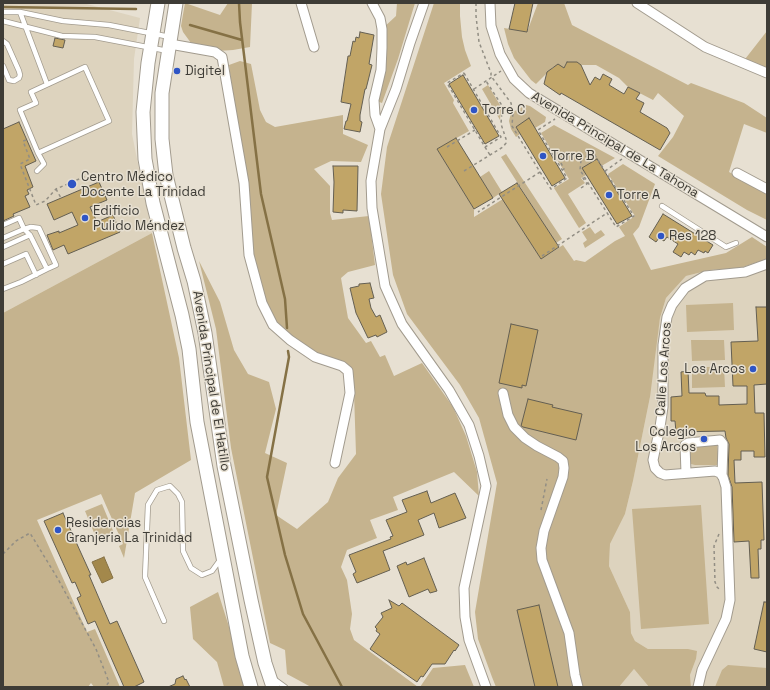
<!DOCTYPE html>
<meta charset="utf-8">
<style>
body{margin:0}
#map{position:relative;width:770px;height:690px;overflow:hidden;background:#e7e0d2;font-family:"Space Grotesk",sans-serif}
canvas{display:block}
.frame{position:absolute;inset:0;border:4px solid #3e3c36;pointer-events:none}
</style>
<div id="map">
<canvas width="770" height="690"></canvas>
<div class="frame"></div>
</div>
<script>
const context = document.querySelector('canvas').getContext('2d');
context.lineJoin = 'round';
function paint(path, color) {
  context.fillStyle = color;
  context.fill(path, 'evenodd');
}
function poly(rows) {
  const path = new Path2D();
  for (const r of rows) {
    path.moveTo(r[0], r[1]);
    for (let i = 2; i < r.length; i += 2) path.lineTo(r[i], r[i + 1]);
  }
  return path;
}
function trace(path, color, width, dash) {
  context.strokeStyle = color;
  context.lineWidth = width;
  context.lineCap = dash ? 'butt' : 'round';
  context.setLineDash(dash || []);
  context.stroke(path);
}
function write(font, color, halo, rows, align = 'center') {
  context.font = font + ' "Space Grotesk",sans-serif';
  context.lineWidth = 3;
  context.setLineDash([]);
  context.textBaseline = 'middle';
  context.strokeStyle = halo;
  context.fillStyle = color;
  for (const [text, x, y, turn = 0] of rows) {
    context.save();
    context.translate(x, y);
    context.rotate((+turn || 0) * Math.PI / 180);
    context.textAlign = isNaN(turn) ? turn : align;
    if (halo) context.strokeText(text, 0, 0);
    context.fillText(text, 0, 0);
    context.restore();
  }
}
paint(poly([
 [3,3,83,3,140,18,134,59,132,134,152,233,3,313],
 [767,259,767,687,691,687,690,675,696,659,688,649,648,649,635,641,631,633,630,612,609,566,610,544,625,514,633,481,650,397,650,377,660,318,666,298,686,276,710,270,752,265],
 [634,669,649,687,619,687]
]), '#ddd3be');
paint(poly([
 [185,3,220,15,228,3,252,3,250,47,233,50,217,51,191,43,183,32,181,26],
 [397,3,415,3,398,59,382,103,374,100,382,29,396,16],
 [434,3,460,3,460,16,462,37,465,50,471,66,444,83,454,100,453,103,469,131,437,149,474,209,474,217,503,199,541,259,563,245,574,261,576,260,585,262,615,241,625,236,619,227,635,216,608,174,623,164,655,184,639,227,633,234,651,270,726,253,752,237,767,247,767,259,740,268,710,270,686,276,666,298,660,318,650,397,633,481,625,514,610,544,609,566,630,612,631,633,635,641,648,649,688,649,697,651,696,659,690,675,691,687,649,687,634,669,619,687,496,687,492,677,478,639,475,612,497,483,479,418,460,385,407,314,393,275,381,194,387,147],
 [538,3,564,3,572,25,688,85,691,83,744,103,767,118,767,133,744,124,729,172,767,192,767,220,747,210,658,156,673,137,684,116,658,93,653,100,628,87,619,78,596,65,581,65,567,62,564,68,557,66,553,67,536,84,531,80,514,58,508,44,504,28,527,32],
 [767,31,767,74,742,63],
 [240,61,251,64,260,110,266,122,275,127,343,115,343,134,368,145,361,162,331,161,314,169,330,186,330,213,332,220,369,216,375,265,348,272,341,278,348,318,366,343,371,341,380,357,385,355,394,376,422,363,453,407,466,436,477,472,479,496,454,472,393,497,398,510,370,520,377,538,347,550,341,567,347,580,352,614,350,629,354,640,418,687,311,687,287,674,285,650,270,643,231,448,216,329,199,261,220,302,234,350,248,374,269,382,276,409,265,453,287,463,276,515,297,529,328,502,338,478,356,454,354,393,352,369,343,361,316,354,291,336,276,321,263,299,253,259,229,65],
 [488,85,500,105,501,110,500,120,482,89],
 [526,105,530,106,546,117,545,122,535,128,529,119,516,127,520,134,516,137,511,129,509,121,511,113],
 [554,125,615,158,581,178,585,183,568,194,586,223,579,228,554,188,569,179,541,133],
 [506,154,562,239,556,243,501,157],
 [489,171,502,192,493,198,480,177],
 [590,227,595,234,601,230,605,235,585,248,583,243,587,240,582,232],
 [152,233,179,358,191,460,135,493,124,558,119,546,123,544,101,494,37,520,87,632,95,629,120,687,94,687,91,683,88,687,3,687,3,313],
 [733,303,734,330,687,332,686,305],
 [691,340,724,340,725,360,692,361],
 [692,367,724,367,725,387,692,388],
 [715,444,717,446,719,465,695,465,691,464,689,460,689,449,694,445],
 [102,504,114,533,97,540,85,511],
 [701,505,709,624,641,629,632,509],
 [218,592,248,687,224,687,217,662,193,639,190,607],
 [465,665,474,687,420,687,433,668],
 [728,665,767,668,767,687,715,687,722,670]
]), '#c5b38e');
const water = poly([
 [104,557,113,578,102,583,92,562,104,557]
]);
paint(water, '#a3884b');
trace(water, '#857145', 1);
trace(poly([
 [239,3,240,22,261,194,285,299,287,328],
 [3,7,136,9],
 [190,25,242,40],
 [288,351,289,357,267,477,285,555,303,614,342,687]
]), '#857145', 2.5);
const building = poly([
 [515,3,533,3,527,32,509,29,515,3],
 [360,32,374,35,369,64,372,65,366,89,365,89,360,115,360,121,362,122,360,132,344,129,346,121,347,121,351,104,341,102,348,56,350,56,353,41,355,42,356,37,359,38,360,32],
 [55,38,65,40,63,48,53,46,55,38],
 [567,62,577,62,581,65,590,85,595,77,600,80,603,74,612,79,609,85,624,94,628,87,640,93,636,99,644,103,640,112,667,128,670,133,660,150,561,93,560,95,544,84,547,72,558,64,564,68,567,62],
 [463,75,499,136,485,144,449,84,463,75],
 [529,118,565,178,552,186,516,127,529,118],
 [19,122,36,161,25,166,33,187,27,190,29,194,25,196,30,207,13,214,14,216,3,221,3,129,19,122],
 [456,138,493,198,474,209,437,149,456,138],
 [597,159,632,216,617,224,582,168,597,159],
 [333,166,358,166,357,211,343,210,343,213,333,212,334,182,333,166],
 [99,182,107,200,90,207,97,222,113,215,120,232,68,254,64,245,53,250,47,235,59,231,59,233,78,225,72,212,54,220,47,204,99,182],
 [517,183,559,247,541,259,499,194,517,183],
 [663,214,713,245,708,253,705,251,704,253,698,250,695,255,691,252,689,255,684,252,681,257,673,252,678,244,667,237,664,241,659,238,656,242,649,237,663,214],
 [370,283,374,298,369,299,371,308,376,317,380,315,387,332,377,337,376,335,368,338,356,313,350,288,359,286,359,284,370,283],
 [756,307,767,307,767,384,754,385,755,413,764,413,765,457,754,457,754,451,741,451,741,460,734,460,735,483,762,482,764,540,761,540,761,549,758,549,759,578,751,578,749,541,734,542,732,487,728,475,729,444,726,438,725,431,676,432,675,421,671,421,671,397,682,396,681,372,688,371,689,393,705,393,706,396,719,396,719,405,747,404,747,386,733,386,731,342,758,341,756,307],
 [511,324,538,330,526,386,522,385,522,388,499,383,511,324],
 [528,399,553,405,552,407,582,414,576,440,523,427,521,426,528,399],
 [427,491,431,503,455,493,466,518,439,528,434,513,418,520,424,535,383,551,390,570,357,583,353,574,356,572,349,555,391,539,390,537,393,536,386,520,407,512,402,500,427,491],
 [63,513,81,553,91,575,89,575,110,624,117,621,144,682,134,687,124,687,95,621,88,624,77,598,81,596,75,582,72,583,44,521,63,513],
 [424,558,437,591,430,593,428,589,409,597,397,566,406,562,407,565,424,558],
 [389,600,399,606,402,603,459,645,455,651,454,650,445,664,432,664,423,677,421,676,417,682,370,649,380,634,376,631,377,629,375,627,383,617,381,613,392,608,389,600],
 [764,602,767,602,767,652,754,649,764,602],
 [539,605,558,687,535,687,517,610,539,605],
 [183,676,185,680,186,679,190,687,168,687,175,684,176,679,183,676]
]);
paint(building, '#c1a567');
trace(building, '#645f52', 1);
const lane = poly([
 [3,12,20,12,63,21,109,25,170,37],
 [20,12,47,84],
 [3,21,62,36,95,37,168,51],
 [3,41,7,44,19,71,20,75,19,78,14,81,9,80,3,66],
 [37,171,44,164,38,153,20,110,36,103,31,92,85,67,109,121,38,153],
 [662,206,726,247,736,243],
 [3,225,19,218,24,229,30,235,47,269,56,265,39,228,31,227,24,229,3,238],
 [3,247,30,235],
 [3,264,26,254,36,275],
 [3,289,21,282,47,269],
 [164,621,145,577,148,505,157,490,170,486,178,494,182,502,183,551,191,568,202,575,212,571,220,560],
 [274,679,285,687]
]);
const street = poly([
 [301,3,314,47],
 [372,3,380,18,382,29,382,48,381,70,374,100,375,115,380,129],
 [424,3,410,43,396,89,380,129,371,181,372,208,385,286,402,324,449,390,469,425,479,456,486,486,464,588,465,617,469,640,486,687],
 [490,3,491,26,500,54,514,79,529,93,767,237],
 [637,3,705,47,767,73],
 [170,44,215,52,222,57,244,183,249,255,262,303,273,325,290,340,315,357,342,366,348,371,350,393,335,463],
 [737,173,767,189],
 [503,393,508,415,514,427,525,438,537,446,558,457,563,461,564,468,563,477,544,531,541,548,542,560,569,633,575,675,578,687],
 [686,473,685,445,688,443,720,440,723,444,722,476],
 [698,687,702,670,726,619,730,600,726,487,723,477,720,473,715,471,665,475,660,473,655,468,653,460,660,427,663,407,663,345,667,317,672,305,685,288,705,276,745,272,767,264]
]);
const secondary = poly([
 [158,3,148,63,143,112,145,159,153,203,182,315,189,349,197,422,242,656,251,687],
 [176,3,162,93,162,139,166,175,184,248,194,281,205,333,224,466,251,600,265,663,273,687]
]);
trace(lane, '#a29b8e', 6);
trace(street, '#a29b8e', 11);
trace(secondary, '#a29b8e', 15);
trace(poly([
 [476,3,476,16,479,42,491,73,491,76,511,103,513,112,512,126,540,172,478,212],
 [464,73,501,137,485,147,447,83,464,73],
 [474,89,501,71],
 [26,140,23,141,30,159,20,164,36,205,45,201,56,189,86,176,98,177],
 [447,147,475,130],
 [485,147,490,155],
 [562,170,564,169,561,163,561,156,565,151,573,159,581,160,580,170,616,227,634,216,594,154,592,153,589,150,585,152,587,156,581,160],
 [464,171,503,147,506,143,506,139,501,124,502,110,501,104,486,81],
 [605,171,622,159],
 [540,172,551,189,567,178,538,130,555,119],
 [581,188,587,184,583,178,585,177],
 [56,189,61,198],
 [542,256,607,213],
 [541,510,547,479],
 [719,534,714,546,715,582,717,587,721,591],
 [3,554,16,541,30,533,58,579,96,649,109,682,105,687]
]), '#928e84', 1.5, [3, 3]);
trace(lane, '#fff', 4.5);
trace(street, '#fff', 9);
trace(secondary, '#fff', 13);
for (const [x, y, r, color] of [
 [177,71,4,"#2f55c5"],
 [474,110,4,"#2f55c5"],
 [543,156,4,"#2f55c5"],
 [72,184,5,"#2f55c5"],
 [609,195,4,"#2f55c5"],
 [85,218,4,"#2f55c5"],
 [661,236,4,"#2f55c5"],
 [753,369,4,"#2f55c5"],
 [704,439,4,"#2f55c5"],
 [58,530,4,"#2f55c5"]
]) {
  const dot = new Path2D();
  dot.arc(x, y, r, 0, 2 * Math.PI);
  context.fillStyle = color;
  context.fill(dot);
  trace(dot, '#e7e0d2', 1.5);
}
write('13px', '#3e3c36', '#e7e0d2', [
 ["Digitel",185,71],
 ["Torre C",482,110],
 ["Torre B",551,156],
 ["Centro Médico",81,177],
 ["Docente La Trinidad",81,192],
 ["Torre A",617,195],
 ["Edificio",93,211],
 ["Pulido Méndez",93,226],
 ["Res 128",669,236],
 ["Los Arcos",745,369,"right"],
 ["Colegio",696,432,"right"],
 ["Los Arcos",696,447,"right"],
 ["Residencias",66,523],
 ["Granjeria La Trinidad",66,538]
], 'left');
write('13px', '#3e3c36', '#e7e0d2', [
 ["Avenida Principal de La Tahona",615,145,31],
 ["Calle Los Arcos",664,369,-86],
 ["Avenida Principal de El Hatillo",211,381,81]
]);
</script>
